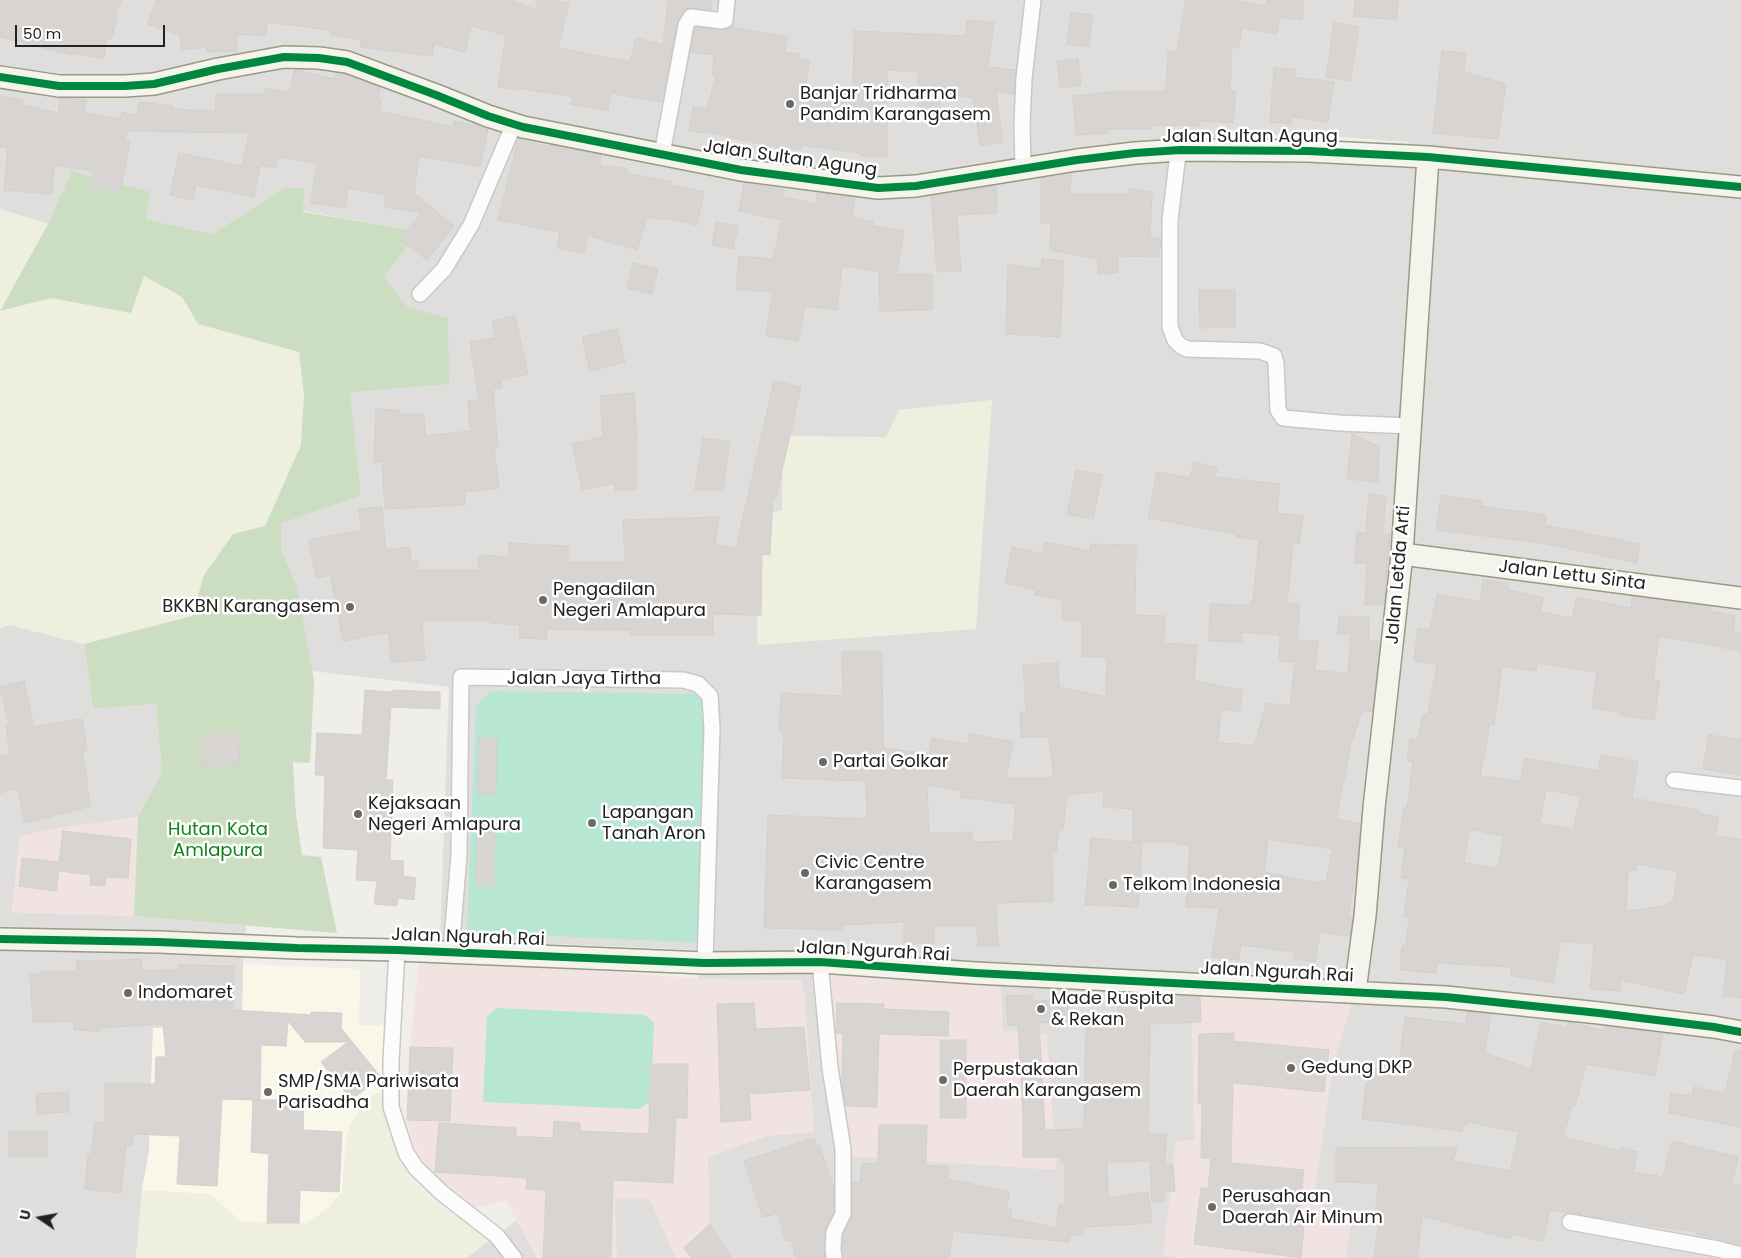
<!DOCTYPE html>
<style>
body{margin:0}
#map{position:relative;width:1741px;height:1258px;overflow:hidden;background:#f0eeeb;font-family:Poppins,sans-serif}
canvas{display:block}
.north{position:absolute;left:15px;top:1193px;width:50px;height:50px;-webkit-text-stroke:4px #fff;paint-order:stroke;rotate:282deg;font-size:14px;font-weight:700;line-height:20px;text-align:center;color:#222}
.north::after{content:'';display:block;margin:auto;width:18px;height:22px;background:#222;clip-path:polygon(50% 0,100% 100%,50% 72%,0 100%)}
.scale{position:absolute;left:15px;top:25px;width:150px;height:22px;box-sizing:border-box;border:2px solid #222;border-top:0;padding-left:6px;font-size:15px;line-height:18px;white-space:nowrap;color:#222;-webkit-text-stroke:4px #fff;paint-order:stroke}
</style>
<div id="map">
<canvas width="1741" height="1258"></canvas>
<div class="north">U</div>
<div class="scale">50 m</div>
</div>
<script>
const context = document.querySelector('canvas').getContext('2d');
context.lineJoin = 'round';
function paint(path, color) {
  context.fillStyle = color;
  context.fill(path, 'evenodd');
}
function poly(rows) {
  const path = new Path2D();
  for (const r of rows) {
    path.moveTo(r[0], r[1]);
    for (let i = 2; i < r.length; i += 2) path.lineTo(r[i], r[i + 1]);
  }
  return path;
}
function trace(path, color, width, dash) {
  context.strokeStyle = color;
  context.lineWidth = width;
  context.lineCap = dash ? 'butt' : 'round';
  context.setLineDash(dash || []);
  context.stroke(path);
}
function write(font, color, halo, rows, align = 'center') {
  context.font = font + ' Poppins,sans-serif';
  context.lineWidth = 5;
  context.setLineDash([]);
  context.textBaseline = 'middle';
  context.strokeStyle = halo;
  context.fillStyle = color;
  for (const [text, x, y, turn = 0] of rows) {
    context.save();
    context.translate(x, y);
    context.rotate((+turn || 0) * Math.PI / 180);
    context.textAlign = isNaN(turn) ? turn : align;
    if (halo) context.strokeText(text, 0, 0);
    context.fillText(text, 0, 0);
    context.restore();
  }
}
paint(poly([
 [0,0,1741,0,1741,1258,1213,1258,1177,1251,1176,1258,732,1258,710,1224,697,950,440,939,449,687,312,671,297,586,281,550,281,522,361,496,349,392,448,319,408,307,384,277,419,231,303,211,305,188,284,188,212,234,146,219,73,171,48,224,0,209],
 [1298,134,1409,142,1409,143,1202,138],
 [10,625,84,644,93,709,156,704,162,772,138,817,20,836,12,912,134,916,246,925,243,964,243,1025,153,1029,149,1152,142,1190,136,1258,0,1258,0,628],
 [517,1220,537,1258,466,1258]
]), '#dfdedc');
paint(poly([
 [138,817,134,916,12,912,20,836,51,829],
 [419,960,627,973,702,979,801,980,805,997,814,1132,768,1136,708,1157,710,1224,732,1258,537,1258,506,1201,472,1208,433,1177,413,1145,407,1120,410,1047],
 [825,974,935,980,1001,987,1003,1031,1047,1033,1056,1170,847,1156],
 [1198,992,1267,1000,1352,1002,1333,1067,1314,1197,1328,1211,1351,1218,1346,1258,1182,1258,1163,1255,1176,1141,1194,1140,1192,1030]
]), '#f1e3e1');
paint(poly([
 [243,964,360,969,359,1025,396,1026,392,1090,377,1094,361,1105,347,1133,342,1192,326,1210,306,1223,242,1222,209,1194,142,1190,149,1151,153,1028,242,1025]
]), '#f8f7e8');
paint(poly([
 [0,209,48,224,0,311,51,298,131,313,144,276,182,297,198,324,299,352,304,395,301,445,265,526,233,534,204,575,193,616,84,644,10,625,0,628],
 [992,400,976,629,757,645,758,551,766,513,782,510,783,436,886,437,899,410],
 [392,1090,409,1182,490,1240,466,1258,136,1258,142,1190,209,1194,242,1222,306,1223,326,1210,342,1192,347,1133,361,1105,377,1094]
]), '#efefdf');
paint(poly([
 [72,171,150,192,146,219,212,234,284,188,305,188,303,212,419,231,384,277,408,307,448,318,449,384,350,392,361,496,281,523,281,550,297,586,314,681,310,763,293,762,296,815,302,855,321,857,337,933,134,916,138,817,162,772,156,704,93,709,84,644,192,616,204,575,233,534,265,526,301,445,304,395,299,352,198,324,182,297,144,276,131,313,51,298,0,311,48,224]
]), '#cbdec1');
paint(poly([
 [491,691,695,694,705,698,707,943,467,932,476,709,480,702],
 [497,1008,645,1015,654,1023,651,1100,640,1109,483,1102,487,1017]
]), '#b7e6d2');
paint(poly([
 [1085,905,1160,908,1158,950,1080,951],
 [615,1198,649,1198,676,1258,617,1258]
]), '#e0dfde');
const building = poly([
 [0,0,121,0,115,18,117,19,111,40,107,39,104,58,72,53,72,55,0,37,0,0],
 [156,0,510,0,536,10,538,0,554,0,569,4,558,48,630,62,636,38,663,45,668,0,712,0,711,10,688,8,678,20,661,102,611,93,608,111,571,104,573,97,517,88,517,90,498,87,506,35,471,26,465,52,434,44,432,56,360,47,361,40,330,34,331,30,267,22,266,36,237,34,237,51,207,52,206,47,182,50,180,35,148,24,156,0],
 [1186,0,1232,0,1266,6,1267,0,1304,0,1302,20,1279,17,1277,34,1242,28,1239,47,1232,47,1230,91,1236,92,1233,123,1200,121,1199,126,1152,125,1152,129,1108,129,1108,133,1076,135,1073,96,1119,91,1166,91,1168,51,1177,51,1186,0],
 [1355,0,1398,0,1397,20,1354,16,1355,0],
 [1071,12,1093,15,1089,47,1067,44,1071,12],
 [967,20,994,23,988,67,1016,70,1014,94,996,92,1003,142,980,145,973,97,940,94,940,112,917,112,918,72,887,70,887,156,861,156,861,153,801,145,801,150,761,145,762,144,706,132,706,133,689,131,693,107,707,109,716,75,712,74,714,55,691,52,696,27,721,30,731,27,788,37,784,52,800,54,799,59,809,61,806,85,816,87,816,92,853,97,854,31,966,36,967,20],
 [1334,23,1359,27,1350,81,1326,77,1334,23],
 [1442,51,1466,53,1464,72,1506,84,1498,139,1433,133,1442,51],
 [1078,59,1081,85,1060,88,1057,61,1078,59],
 [1274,68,1295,69,1294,77,1334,82,1328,122,1292,117,1291,124,1270,122,1274,68],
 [295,70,335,79,336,73,344,74,380,88,378,99,381,99,379,111,453,127,454,121,488,129,480,167,419,156,414,193,454,226,427,260,400,239,421,213,384,207,386,195,348,188,345,208,311,203,317,163,278,157,276,168,260,165,254,197,196,185,193,200,170,195,179,153,242,166,249,133,127,131,125,141,130,142,120,193,90,185,93,171,54,165,52,194,4,190,8,148,0,147,0,96,23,100,22,105,58,113,60,98,86,100,84,113,120,119,122,112,137,116,139,102,173,106,173,109,215,111,216,94,264,94,265,88,289,92,295,70],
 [518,139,549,147,549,145,601,155,600,165,628,169,627,173,672,182,672,185,704,192,697,225,664,218,664,220,647,217,637,250,587,235,584,253,557,248,560,232,498,220,518,139],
 [1071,175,1070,194,1129,194,1129,189,1152,192,1150,237,1161,240,1158,257,1118,256,1118,273,1098,274,1098,259,1050,250,1051,224,1041,223,1041,178,1071,175],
 [744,183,784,190,783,197,816,204,817,193,855,198,852,217,873,222,872,226,904,231,897,274,932,274,932,310,880,311,879,271,842,266,837,310,805,306,798,341,766,336,773,292,736,289,739,256,773,259,782,220,739,211,744,183],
 [996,186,997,213,957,215,961,271,937,272,931,196,996,186],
 [716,222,738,226,733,249,712,245,716,222],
 [1042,259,1064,261,1060,337,1006,334,1008,264,1041,269,1042,259],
 [633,263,658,269,652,294,627,288,633,263],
 [1199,290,1235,290,1235,327,1200,328,1199,290],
 [515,316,528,374,501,380,502,388,493,389,498,446,494,447,499,488,465,492,465,505,385,509,382,462,374,462,376,409,399,410,399,414,424,414,425,436,470,431,468,401,479,400,470,342,496,338,492,321,515,316],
 [617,329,625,362,590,371,582,337,617,329],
 [774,381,801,387,776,497,773,497,770,555,762,554,761,615,713,614,713,635,630,635,630,630,546,629,547,639,519,638,520,625,490,623,490,621,422,621,425,660,391,662,389,632,343,641,330,575,316,578,309,540,361,530,359,509,382,507,386,550,410,547,411,562,418,561,418,570,478,570,479,555,509,557,509,543,568,546,568,562,625,562,623,520,719,517,715,544,736,548,774,381],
 [634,393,637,442,636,442,636,490,615,490,615,483,582,490,572,444,603,437,600,396,634,393],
 [1352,434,1379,447,1378,482,1347,479,1352,434],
 [703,438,730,442,723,490,695,490,703,438],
 [1194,462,1217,468,1215,477,1280,484,1277,513,1303,516,1299,544,1293,544,1287,603,1300,604,1297,640,1318,641,1315,670,1348,674,1351,634,1338,634,1339,616,1369,617,1369,641,1380,642,1372,712,1362,710,1351,745,1336,819,1360,824,1356,874,1355,874,1348,918,1352,918,1350,936,1320,932,1315,962,1294,958,1295,952,1241,945,1239,960,1212,957,1219,908,1186,907,1190,846,1171,842,1133,842,1133,809,1103,807,1104,791,1067,795,1063,830,1059,830,1056,852,1052,851,1053,901,996,903,998,946,978,946,977,926,934,926,934,943,904,943,904,922,842,925,842,930,764,928,768,815,867,819,866,781,782,778,784,732,779,732,781,693,843,696,842,652,882,652,883,748,929,754,932,738,968,744,969,734,1013,742,1006,778,1054,778,1049,737,1021,737,1020,712,1026,712,1023,665,1058,663,1059,687,1106,697,1107,657,1082,657,1082,621,1063,621,1062,600,1035,595,1036,590,1005,583,1012,547,1043,554,1045,542,1090,551,1090,544,1136,545,1135,615,1165,616,1164,643,1197,645,1194,681,1243,690,1239,712,1221,709,1218,743,1255,745,1266,703,1290,706,1295,662,1279,661,1280,635,1242,632,1242,642,1209,641,1210,604,1250,605,1250,601,1253,601,1259,540,1236,537,1236,534,1148,518,1157,472,1190,478,1194,462],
 [927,785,961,791,960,797,1016,804,1013,841,972,842,972,832,929,833,927,785],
 [1268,839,1333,849,1326,881,1319,880,1318,883,1264,872,1268,839],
 [1076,470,1102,475,1093,519,1067,514,1076,470],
 [1369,494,1386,496,1383,534,1390,534,1384,605,1365,605,1367,564,1355,563,1357,532,1366,533,1369,494],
 [1441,495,1482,501,1481,506,1546,515,1545,525,1640,544,1637,563,1542,543,1436,530,1441,495],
 [1483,580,1509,583,1508,590,1544,598,1540,612,1572,618,1577,597,1631,608,1632,596,1711,607,1710,611,1735,616,1733,631,1741,633,1741,651,1659,636,1653,680,1660,681,1654,720,1620,715,1620,712,1592,708,1597,672,1537,663,1536,671,1502,666,1494,725,1490,724,1480,776,1520,781,1525,758,1598,771,1601,755,1638,762,1632,798,1698,810,1698,813,1719,817,1715,836,1741,840,1741,998,1723,996,1727,959,1693,955,1684,994,1621,980,1620,991,1590,989,1594,944,1561,941,1553,983,1510,975,1512,967,1437,963,1436,973,1400,970,1402,946,1406,946,1409,917,1404,916,1409,879,1401,878,1405,848,1398,847,1404,807,1407,808,1413,761,1407,760,1410,739,1417,740,1423,714,1428,715,1437,664,1414,661,1418,628,1430,630,1437,594,1480,602,1483,580],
 [1546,790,1581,796,1573,830,1540,823,1546,790],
 [1469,829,1504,836,1497,869,1464,862,1469,829],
 [1637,864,1678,871,1673,903,1668,902,1667,906,1626,911,1628,870,1636,871,1637,864],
 [24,681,34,727,82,719,87,750,82,751,88,783,86,784,91,806,25,823,17,788,0,793,0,756,10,754,6,725,9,725,0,687,24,681],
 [365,690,393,692,393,690,440,692,440,709,391,707,386,780,393,780,390,860,404,861,403,876,416,878,414,900,398,898,397,906,374,904,377,881,356,880,358,850,323,848,325,775,315,775,317,733,362,735,365,690],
 [238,733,240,765,203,767,202,735,238,733],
 [1709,735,1741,740,1741,775,1703,769,1709,735],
 [479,738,497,738,496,795,478,794,479,738],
 [477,830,495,831,494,887,476,886,477,830],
 [63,831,131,839,128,878,106,877,105,886,90,885,91,875,59,871,56,891,19,886,22,858,59,862,63,831],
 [1091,838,1142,843,1138,907,1085,905,1091,838],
 [141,959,142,971,179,970,179,965,234,966,233,1010,311,1015,311,1012,342,1013,341,1028,380,1076,352,1100,321,1062,348,1042,305,1042,288,1021,286,1046,261,1045,260,1100,222,1099,217,1186,177,1184,180,1136,133,1134,132,1146,126,1146,121,1193,85,1189,88,1155,91,1155,95,1122,105,1123,105,1084,155,1084,156,1057,166,1057,163,1024,100,1028,100,1031,74,1030,74,1021,33,1022,30,974,40,974,40,971,76,971,77,960,101,961,141,959],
 [1032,995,1032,1001,1068,1000,1070,1020,1039,1023,1045,1130,1084,1129,1086,1024,1119,1024,1117,999,1182,996,1200,997,1201,1022,1150,1024,1148,1134,1166,1134,1165,1164,1173,1164,1175,1191,1165,1192,1165,1201,1152,1202,1150,1161,1107,1162,1108,1198,1148,1192,1152,1222,1138,1224,1084,1227,1083,1234,1070,1236,1069,1242,953,1231,949,1258,843,1258,843,1234,852,1214,852,1182,860,1183,862,1163,878,1164,879,1125,927,1125,926,1165,948,1167,948,1179,1010,1192,1006,1209,1012,1210,1010,1218,1056,1228,1059,1205,1065,1206,1065,1163,1061,1163,1061,1157,1023,1157,1023,1114,1018,1025,1008,1026,1006,996,1032,995],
 [754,1003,756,1029,804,1027,810,1090,749,1094,751,1120,721,1122,717,1004,754,1003],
 [837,1003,884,1004,884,1009,949,1012,948,1036,879,1034,877,1107,846,1106,842,1085,843,1033,836,1033,837,1003],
 [1467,1012,1491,1014,1485,1053,1531,1069,1541,1022,1567,1028,1568,1022,1604,1031,1605,1026,1663,1034,1655,1076,1586,1064,1575,1106,1572,1105,1563,1137,1621,1151,1622,1148,1638,1152,1633,1172,1663,1177,1672,1141,1738,1157,1732,1183,1741,1185,1741,1244,1696,1234,1696,1232,1550,1210,1543,1241,1512,1234,1511,1239,1422,1216,1417,1258,1374,1258,1379,1219,1375,1219,1378,1183,1336,1182,1336,1148,1457,1147,1453,1161,1510,1171,1519,1132,1468,1122,1468,1125,1463,1124,1462,1131,1362,1119,1368,1068,1398,1071,1405,1017,1465,1024,1467,1012],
 [1234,1033,1234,1041,1329,1050,1324,1092,1233,1083,1231,1163,1304,1170,1298,1225,1304,1226,1301,1258,1194,1244,1201,1188,1208,1188,1211,1158,1201,1158,1202,1103,1198,1103,1199,1034,1234,1033],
 [940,1040,966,1040,966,1118,940,1118,940,1040],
 [410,1047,453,1048,450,1121,407,1120,410,1047],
 [1735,1050,1741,1051,1741,1127,1669,1113,1671,1093,1692,1096,1694,1087,1725,1093,1735,1050],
 [650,1064,688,1064,687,1118,676,1118,673,1183,613,1180,611,1258,543,1258,546,1190,526,1189,527,1178,435,1172,439,1123,516,1128,516,1136,553,1138,554,1121,580,1123,580,1131,649,1134,650,1064],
 [68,1092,69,1112,37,1114,36,1094,68,1092],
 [253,1100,304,1100,303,1130,342,1132,339,1192,300,1190,299,1223,267,1223,269,1154,251,1152,253,1100],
 [9,1132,47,1132,47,1156,9,1156,9,1132],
 [815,1138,815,1146,819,1145,834,1189,834,1212,825,1231,825,1258,796,1258,791,1240,786,1241,777,1213,763,1217,744,1161,815,1138],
 [710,1224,732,1258,692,1258,684,1248,710,1224]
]);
paint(building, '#d7d4d2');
trace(building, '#d3d0cc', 1);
const street = poly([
 [1180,150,1177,162,1170,220,1170,327,1175,340,1181,346,1187,349,1260,351,1274,356,1276,363,1278,410,1283,418,1339,423,1411,426],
 [662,154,686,25,691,17,722,21,725,20,727,0],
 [1023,168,1022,124,1024,78,1033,0],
 [420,294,444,269,471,225,514,124],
 [1674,780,1741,788],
 [397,950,391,1061,391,1107,406,1153,416,1168,442,1193,497,1236,514,1258],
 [451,952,459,855,461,677,683,680,698,684,710,696,712,729,705,963],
 [820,962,830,1068,843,1149,843,1214,834,1232,833,1249,834,1258],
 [1570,1222,1718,1249,1741,1255]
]);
const secondary = poly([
 [0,77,59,86,125,86,154,84,218,69,284,57,319,58,347,62,436,95,488,116,523,127,741,170,878,188,916,186,1077,160,1135,153,1180,150,1308,151,1428,157,1741,187],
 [1402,554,1741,598],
 [0,939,159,942,297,948,397,950,705,963,820,962,975,973,1446,997,1599,1013,1714,1027,1741,1032],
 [1355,991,1365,916,1374,808,1402,554,1428,157]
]);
trace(street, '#c9c8c7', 18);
trace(secondary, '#999a82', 24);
trace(street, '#fdfcfc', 15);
trace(secondary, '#f4f4ed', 21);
trace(poly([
 [0,77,59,86,125,86,154,84,218,69,284,57,319,58,347,62,436,95,488,116,523,127,741,170,878,188,916,186,1077,160,1135,153,1180,150,1308,151,1428,157,1741,187],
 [0,939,159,942,297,948,397,950,705,963,820,962,975,973,1446,997,1599,1013,1714,1027,1741,1032]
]), '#00873e', 8);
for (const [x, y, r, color] of [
 [790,104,5,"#6a6968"],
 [543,600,5,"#6a6968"],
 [350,607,5,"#6a6968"],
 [823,762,5,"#6a6968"],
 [358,814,5,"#6a6968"],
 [592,823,5,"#6a6968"],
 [805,873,5,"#6a6968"],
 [1113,885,5,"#6a6968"],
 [128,993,5,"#6a6968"],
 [1041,1009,5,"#6a6968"],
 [1291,1068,5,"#6a6968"],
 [943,1080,5,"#6a6968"],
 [268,1092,5,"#6a6968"],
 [1212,1207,5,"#6a6968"]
]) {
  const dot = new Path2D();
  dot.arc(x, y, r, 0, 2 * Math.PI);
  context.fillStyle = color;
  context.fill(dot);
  trace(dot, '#fff', 2);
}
write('18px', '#222', '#fff', [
 ["Banjar Tridharma",800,94],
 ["Pandim Karangasem",800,115],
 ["Pengadilan",553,590],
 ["Negeri Amlapura",553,611],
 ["BKKBN Karangasem",340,607,"right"],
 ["Partai Golkar",833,762],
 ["Kejaksaan",368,804],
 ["Negeri Amlapura",368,825],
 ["Lapangan",602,813],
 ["Tanah Aron",602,834],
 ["Civic Centre",815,863],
 ["Karangasem",815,884],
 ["Telkom Indonesia",1123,885],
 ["Indomaret",138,993],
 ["Made Ruspita",1051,999],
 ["& Rekan",1051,1020],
 ["Gedung DKP",1301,1068],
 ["Perpustakaan",953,1070],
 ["Daerah Karangasem",953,1091],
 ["SMP/SMA Pariwisata",278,1082],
 ["Parisadha",278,1103],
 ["Perusahaan",1222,1197],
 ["Daerah Air Minum",1222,1218]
], 'left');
write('18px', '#222', '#fff', [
 ["Jalan Sultan Agung",1250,137],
 ["Jalan Sultan Agung",790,159,8],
 ["Jalan Letda Arti",1399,575,-85],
 ["Jalan Lettu Sinta",1572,576,7],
 ["Jalan Jaya Tirtha",584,679],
 ["Jalan Ngurah Rai",468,938,2],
 ["Jalan Ngurah Rai",873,952,3],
 ["Jalan Ngurah Rai",1277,973,3]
]);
write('18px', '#0c8416', '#fff', [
 ["Hutan Kota",218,830],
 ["Amlapura",218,851]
]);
</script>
